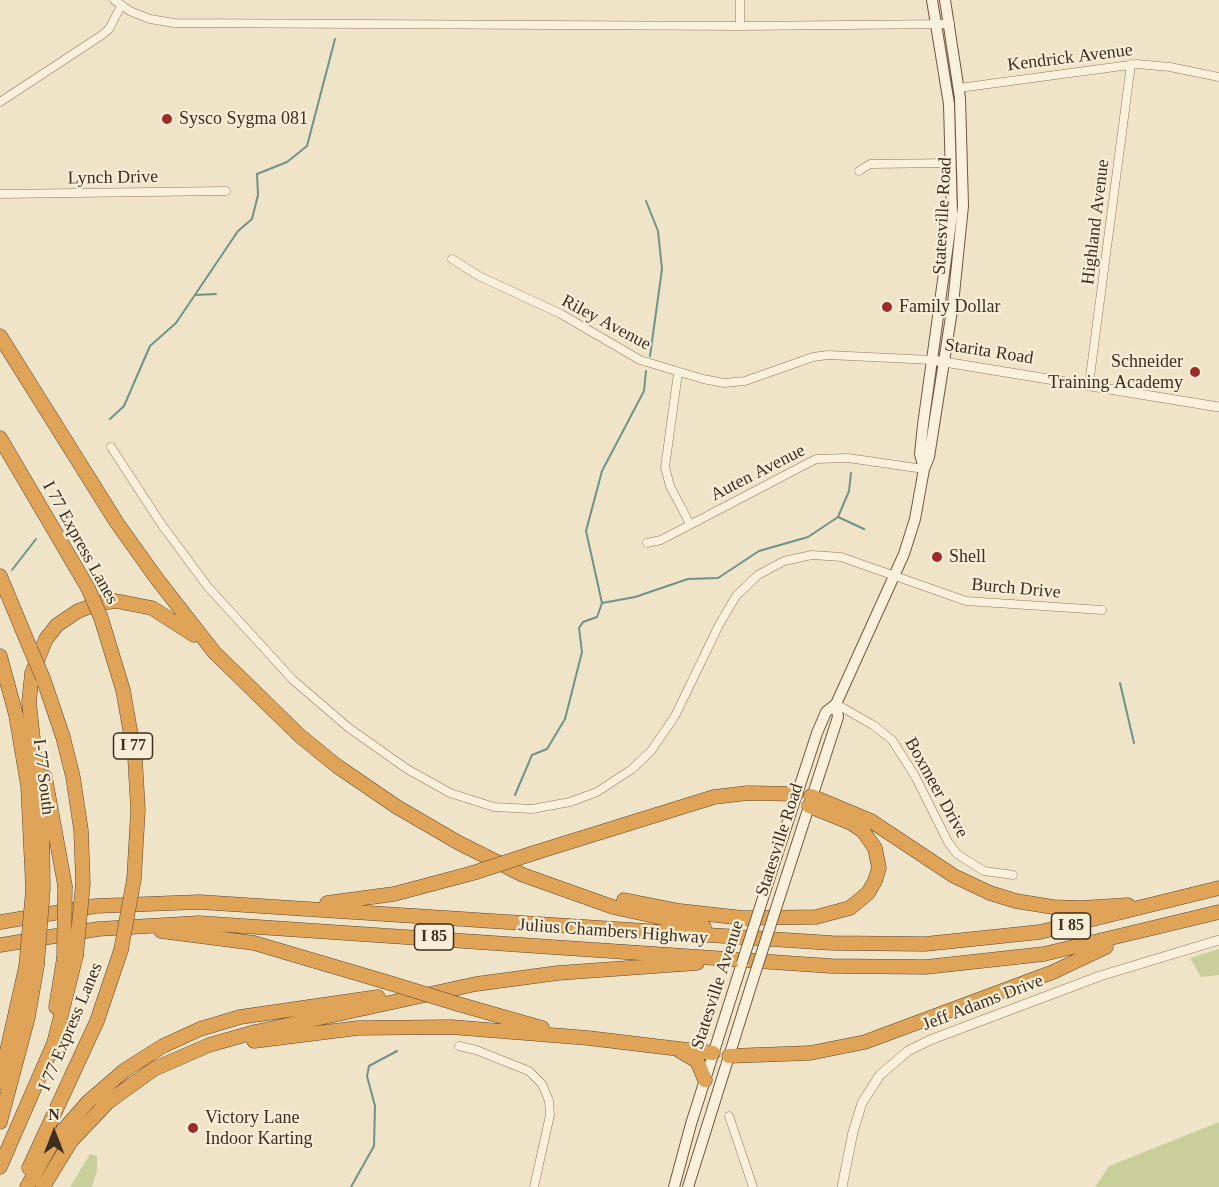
<!DOCTYPE html>
<style>
body{margin:0}
#map{position:relative;width:1219px;height:1187px;overflow:hidden;background:#f0e4c8;font-family:"Times New Roman",serif}
canvas{display:block}
.north{position:absolute;left:24px;top:1103px;width:60px;height:60px;-webkit-text-stroke:4px #f7eed8;paint-order:stroke;rotate:0deg;font-size:16px;font-weight:700;line-height:24px;text-align:center;color:#3d2e20}
.north::after{content:'';display:block;margin:auto;width:21px;height:27px;background:#3d2e20;clip-path:polygon(50% 0,100% 100%,50% 72%,0 100%)}
</style>
<div id="map">
<canvas width="1219" height="1187"></canvas>
<div class="north">N</div>
</div>
<script>
const context = document.querySelector('canvas').getContext('2d');
context.lineJoin = 'round';
function paint(path, color) {
  context.fillStyle = color;
  context.fill(path, 'evenodd');
}
function poly(rows) {
  const path = new Path2D();
  for (const r of rows) {
    path.moveTo(r[0], r[1]);
    for (let i = 2; i < r.length; i += 2) path.lineTo(r[i], r[i + 1]);
  }
  return path;
}
function trace(path, color, width, dash) {
  context.strokeStyle = color;
  context.lineWidth = width;
  context.lineCap = dash ? 'butt' : 'round';
  context.setLineDash(dash || []);
  context.stroke(path);
}
function write(font, color, halo, rows, align = 'center') {
  context.font = font + ' "Times New Roman",serif';
  context.lineWidth = 4.5;
  context.setLineDash([]);
  context.textBaseline = 'middle';
  context.strokeStyle = halo;
  context.fillStyle = color;
  for (const [text, x, y, turn = 0] of rows) {
    context.save();
    context.translate(x, y);
    context.rotate((+turn || 0) * Math.PI / 180);
    context.textAlign = isNaN(turn) ? turn : align;
    if (halo) context.strokeText(text, 0, 0);
    context.fillText(text, 0, 0);
    context.restore();
  }
}
paint(poly([
 [1219,949,1219,975,1201,977,1190,958],
 [1219,1122,1219,1187,1095,1187,1109,1166],
 [90,1154,97,1156,97,1171,92,1187,70,1187]
]), '#c9cf9b');
trace(poly([
 [646,201,658,231,662,269,650,356],
 [195,295,216,294],
 [110,419,124,406,150,346,176,323,238,231,252,219,258,195,257,174,287,162,307,146,335,39],
 [838,517,864,529],
 [12,570,36,539],
 [602,603,635,597,688,579,718,578,759,551,808,537,838,517,849,491,851,473],
 [1120,683,1134,743],
 [515,795,532,755,547,749,565,719,582,652,579,628,583,622,597,617,602,603,586,531,602,471,644,391,646,371],
 [351,1187,374,1146,375,1106,367,1076,369,1066,397,1051]
]), '#6f938a', 2);
const minor = poly([
 [114,0,130,11,150,19,174,23,740,26,950,24],
 [740,0,740,26],
 [959,88,1137,64,1170,67,1219,77],
 [0,102,102,35,109,29,121,6],
 [859,171,870,164,951,163],
 [0,194,226,191],
 [452,259,479,276,561,314,640,360,703,379,724,383,745,381,813,357,828,355,932,360],
 [678,373,665,467,670,486,690,524],
 [1089,384,1131,64],
 [111,447,162,525,208,587,293,680,349,728,407,769,450,793,494,807,532,809,570,802,597,792,632,769,651,751,675,716,719,625,736,596,758,575,784,561,812,555,841,557,966,601,1102,610],
 [647,543,661,540,816,459,848,458,924,469],
 [836,704,873,725,892,740,915,776,948,842,957,854,984,871,1013,875],
 [459,1046,476,1050,529,1071,542,1084,549,1101,550,1115,534,1187],
 [729,1116,753,1187]
]);
const tertiary = poly([
 [932,360,1219,407],
 [842,1187,853,1132,862,1103,880,1075,908,1051,930,1040,1100,976,1219,940]
]);
const secondary = poly([
 [924,469,920,454,923,425,952,215,949,104,932,0],
 [763,898,817,733,826,712,836,704,904,554,915,519,924,469,929,457,953,304,963,206,960,98,945,0],
 [779,899,838,717,836,704],
 [674,1187,691,1124,742,963],
 [688,1187,751,986]
]);
const motorway = poly([
 [0,336,117,523,157,579,214,652,300,736,337,766,397,807,459,843,523,875,613,907,704,927],
 [0,438,88,588],
 [0,576,30,648],
 [101,618,123,690,135,758,138,810,134,879],
 [0,656,16,715,28,786,33,890],
 [43,678,63,737,73,777,81,830,83,883],
 [45,777,65,886],
 [811,796,871,821,954,876,990,893,1016,901,1053,907,1081,908,1128,905],
 [537,852,714,797,748,793,796,794],
 [43,888,42,820,29,702,32,673,46,639,57,625,78,611,100,603,116,601,152,608,194,635],
 [624,900,680,911,743,918,816,917,850,908,868,893,875,881,879,868,875,848,863,831,851,823,809,806],
 [327,903,394,894,473,873],
 [0,922,96,906,199,902,832,943,925,944,1040,932,1219,888],
 [161,931,254,943,383,981],
 [0,945,98,929,199,923,831,966,926,967,1044,954,1219,912],
 [458,1004,542,1028],
 [56,1007,64,958],
 [254,1041,358,1028,451,1027,588,1038,713,1053],
 [680,1051,697,1061,705,1080],
 [729,1056,810,1053,865,1042,1053,972,1106,947],
 [0,1082,26,967],
 [0,1122,28,1017,37,965],
 [0,1167,54,1043,76,956],
 [29,1168,97,1021,121,950],
 [27,1187,52,1143,88,1102,125,1070,163,1046,200,1029,240,1017,378,997],
 [43,1187,71,1141,108,1102,154,1069,209,1045,255,1032,476,984,558,973,697,963]
]);
trace(minor, '#8d765c', 9);
trace(tertiary, '#8d765c', 10);
trace(secondary, '#6f573f', 12);
trace(motorway, '#5b4430', 15);
trace(minor, '#faf1dc', 8);
trace(tertiary, '#faf1dc', 9);
trace(secondary, '#faf1dc', 10);
trace(motorway, '#e0a458', 14);
const secondaryBridge = poly([
 [742,963,763,898],
 [751,986,779,899]
]);
const motorwayBridge = poly([
 [88,588,101,618],
 [30,648,43,678],
 [473,873,537,852],
 [121,950,134,879],
 [76,956,83,883],
 [64,958,65,886],
 [37,965,43,888],
 [26,967,33,890],
 [383,981,458,1004]
]);
trace(secondaryBridge, '#6f573f', 12, []);
trace(motorwayBridge, '#5b4430', 15, []);
trace(secondaryBridge, '#faf1dc', 10);
trace(motorwayBridge, '#e0a458', 14);
for (const [x, y, r, color] of [
 [167,119,6,"#9e2a2b"],
 [887,307,6,"#9e2a2b"],
 [1195,372,6,"#9e2a2b"],
 [937,557,6,"#9e2a2b"],
 [193,1128,6,"#9e2a2b"]
]) {
  const dot = new Path2D();
  dot.arc(x, y, r, 0, 2 * Math.PI);
  context.fillStyle = color;
  context.fill(dot);
  trace(dot, '#f7eed8', 2);
}
for (const [x, y, w] of [
 [133,746,39],
 [1071,926,39],
 [434,937,39]
]) {
  const box = new Path2D();
  box.roundRect(x - w / 2, y - 13, w, 26, 4.5);
  context.fillStyle = '#f7eed8';
  context.fill(box);
  trace(box, '#3d2e20', 1.5);
}
write('bold 16px', '#3d2e20', null, [
 ["I 77",133,746],
 ["I 85",1071,926],
 ["I 85",434,937]
]);
write('18px', '#3d2e20', '#f7eed8', [
 ["Kendrick Avenue",1070,58,-7],
 ["Lynch Drive",113,178,-1],
 ["Statesville Road",943,216,-87],
 ["Highland Avenue",1096,222,-83],
 ["Riley Avenue",606,323,28],
 ["Starita Road",989,352,9],
 ["Auten Avenue",758,473,-27],
 ["I 77 Express Lanes",80,543,61],
 ["Burch Drive",1016,589,5],
 ["I-77 South",43,777,83],
 ["Boxmeer Drive",936,788,61],
 ["Statesville Road",780,840,-72],
 ["Julius Chambers Highway",613,932,4],
 ["Statesville Avenue",718,985,-72],
 ["Jeff Adams Drive",983,1003,-21],
 ["I 77 Express Lanes",71,1027,-67]
]);
write('18px', '#3d2e20', '#f7eed8', [
 ["Sysco Sygma 081",179,119],
 ["Family Dollar",899,307],
 ["Schneider",1183,362,"right"],
 ["Training Academy",1183,383,"right"],
 ["Shell",949,557],
 ["Victory Lane",205,1118],
 ["Indoor Karting",205,1139]
], 'left');
</script>
